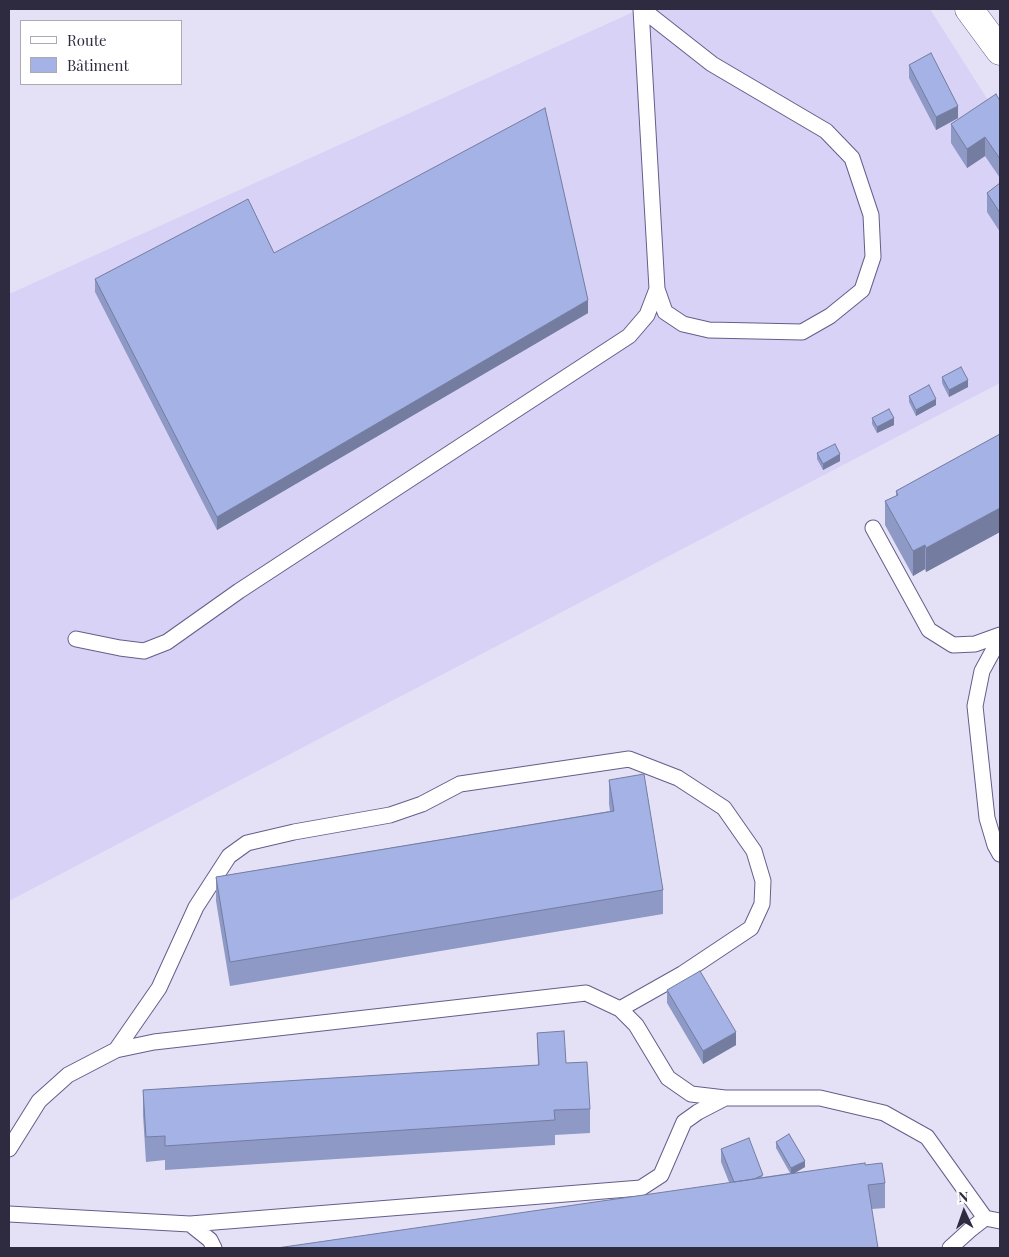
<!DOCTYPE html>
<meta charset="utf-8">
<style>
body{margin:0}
#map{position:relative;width:1009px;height:1257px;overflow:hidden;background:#e4e1f7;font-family:"Playfair Display",serif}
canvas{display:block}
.frame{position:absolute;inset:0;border:10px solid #2e2a3f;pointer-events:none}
.legend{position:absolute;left:20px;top:20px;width:162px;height:65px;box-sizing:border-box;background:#fff;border:1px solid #abaab2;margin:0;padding:6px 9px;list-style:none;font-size:15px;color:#2e2a3f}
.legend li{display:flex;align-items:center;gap:10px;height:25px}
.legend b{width:25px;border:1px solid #abaab2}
.north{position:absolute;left:939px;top:1187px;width:50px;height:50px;-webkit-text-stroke:4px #fff;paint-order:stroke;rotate:357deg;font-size:14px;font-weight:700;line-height:20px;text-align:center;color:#2e2a3f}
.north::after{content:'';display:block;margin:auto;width:18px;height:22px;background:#2e2a3f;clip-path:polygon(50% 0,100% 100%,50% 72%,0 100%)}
</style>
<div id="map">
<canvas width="1009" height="1257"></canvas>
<div class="frame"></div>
<ul class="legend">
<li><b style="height:6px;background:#fff"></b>Route</li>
<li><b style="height:14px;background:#a5b2e5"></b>Bâtiment</li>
</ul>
<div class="north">N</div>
</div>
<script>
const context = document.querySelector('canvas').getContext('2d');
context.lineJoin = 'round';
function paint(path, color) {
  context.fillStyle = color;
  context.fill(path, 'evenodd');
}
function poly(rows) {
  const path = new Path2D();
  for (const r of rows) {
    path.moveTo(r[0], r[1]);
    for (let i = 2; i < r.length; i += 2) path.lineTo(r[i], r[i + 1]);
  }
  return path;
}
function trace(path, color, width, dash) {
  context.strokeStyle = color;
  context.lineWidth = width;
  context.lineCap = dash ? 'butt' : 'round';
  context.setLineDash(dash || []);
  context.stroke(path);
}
paint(poly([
 [640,9,930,9,1000,119,1000,383,9,901,9,294]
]), '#d8d2f6');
const service = poly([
 [642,9,712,64,826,131,852,158,871,215,873,257,862,290,830,316,802,332,709,330,683,324,665,312,657,289],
 [873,528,929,630,953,645,975,644,1000,635],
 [1000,638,982,671,975,706,987,818,995,845,1000,854],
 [76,639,120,648,144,651,167,642,239,591,629,336,647,315,657,289,641,9],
 [116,1050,159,988,196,907,229,856,247,843,294,832,390,815,422,804,460,784,629,759,678,778,724,808,754,851,763,881,762,904,751,928,682,974,620,1009],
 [9,1149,39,1101,68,1075,116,1050,154,1042,586,993,620,1009,636,1025,668,1078,691,1094,725,1098,820,1098,884,1113,927,1137,985,1218],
 [9,1214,190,1224,641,1188,661,1175,684,1122,698,1112,725,1098],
 [190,1224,210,1240,214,1248],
 [950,1248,971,1229,985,1218,1000,1221]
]);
const minor = poly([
 [969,9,1000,51]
]);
trace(service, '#665d8b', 17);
trace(minor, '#665d8b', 29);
trace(service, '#fff', 15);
trace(minor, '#fff', 28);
paint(poly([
 [909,65,958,118,936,130,909,78],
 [1000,101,1000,178,985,156,967,168,951,143,951,124],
 [1000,183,1000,232,987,212,987,193],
 [274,253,588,313,217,530,95,292,95,279],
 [942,377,968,387,949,397,942,383],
 [909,396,936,405,916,416,909,402],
 [872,418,894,425,877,433,872,424],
 [1000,434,1000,532,926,572,925,569,913,576,885,525,885,501,896,496,896,491],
 [817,453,840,461,823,470,817,459],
 [609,780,663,890,663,914,230,986,216,901,216,877,610,811,609,804],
 [667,990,736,1045,703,1064,667,1003],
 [537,1033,566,1063,590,1109,590,1133,555,1135,555,1145,165,1170,165,1160,146,1162,143,1115,143,1090,538,1065],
 [776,1142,805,1167,795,1173,865,1165,885,1183,885,1208,872,1209,729,1182,721,1162,721,1149,763,1177,790,1173,776,1148]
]), '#8e99c5');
paint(poly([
 [958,106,958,118,936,130,936,117],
 [985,137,985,156,967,168,967,149],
 [588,300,588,313,217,530,217,517],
 [968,380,968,387,949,397,949,390],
 [936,399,936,405,916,416,916,410],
 [894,418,894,425,877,433,877,427],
 [840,454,840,461,823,470,823,464],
 [1000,508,1000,532,926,572,926,548],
 [925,545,925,569,913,576,913,551],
 [736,1032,736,1045,703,1064,703,1051],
 [805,1161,805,1167,791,1175,791,1168]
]), '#747da0');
const building = poly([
 [931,53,958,106,936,117,909,65,931,53],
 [996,94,1000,101,1000,159,985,137,967,149,951,124,996,94],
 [545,108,588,300,217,517,95,279,248,199,274,253,545,108],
 [1000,183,1000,213,987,193,1000,183],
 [961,367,968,380,949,390,942,377,961,367],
 [929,385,936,399,916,410,909,396,929,385],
 [889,409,894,418,877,427,872,418,889,409],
 [1000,434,1000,508,926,548,925,545,913,551,885,501,898,495,896,491,1000,434],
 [835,444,840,454,823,464,817,453,835,444],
 [644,774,663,890,230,962,216,877,614,811,609,780,644,774],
 [700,971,736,1032,703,1051,667,990,700,971],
 [564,1031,566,1063,587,1062,590,1109,554,1110,555,1120,165,1146,165,1136,146,1137,143,1090,539,1065,537,1033,564,1031],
 [789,1134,805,1161,791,1168,776,1142,789,1134],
 [749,1138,763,1175,754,1179,734,1182,721,1149,749,1138],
 [865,1163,865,1165,882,1163,885,1183,868,1185,878,1248,277,1248,865,1163]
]);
paint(building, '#a5b2e5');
trace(building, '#747da0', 1);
</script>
